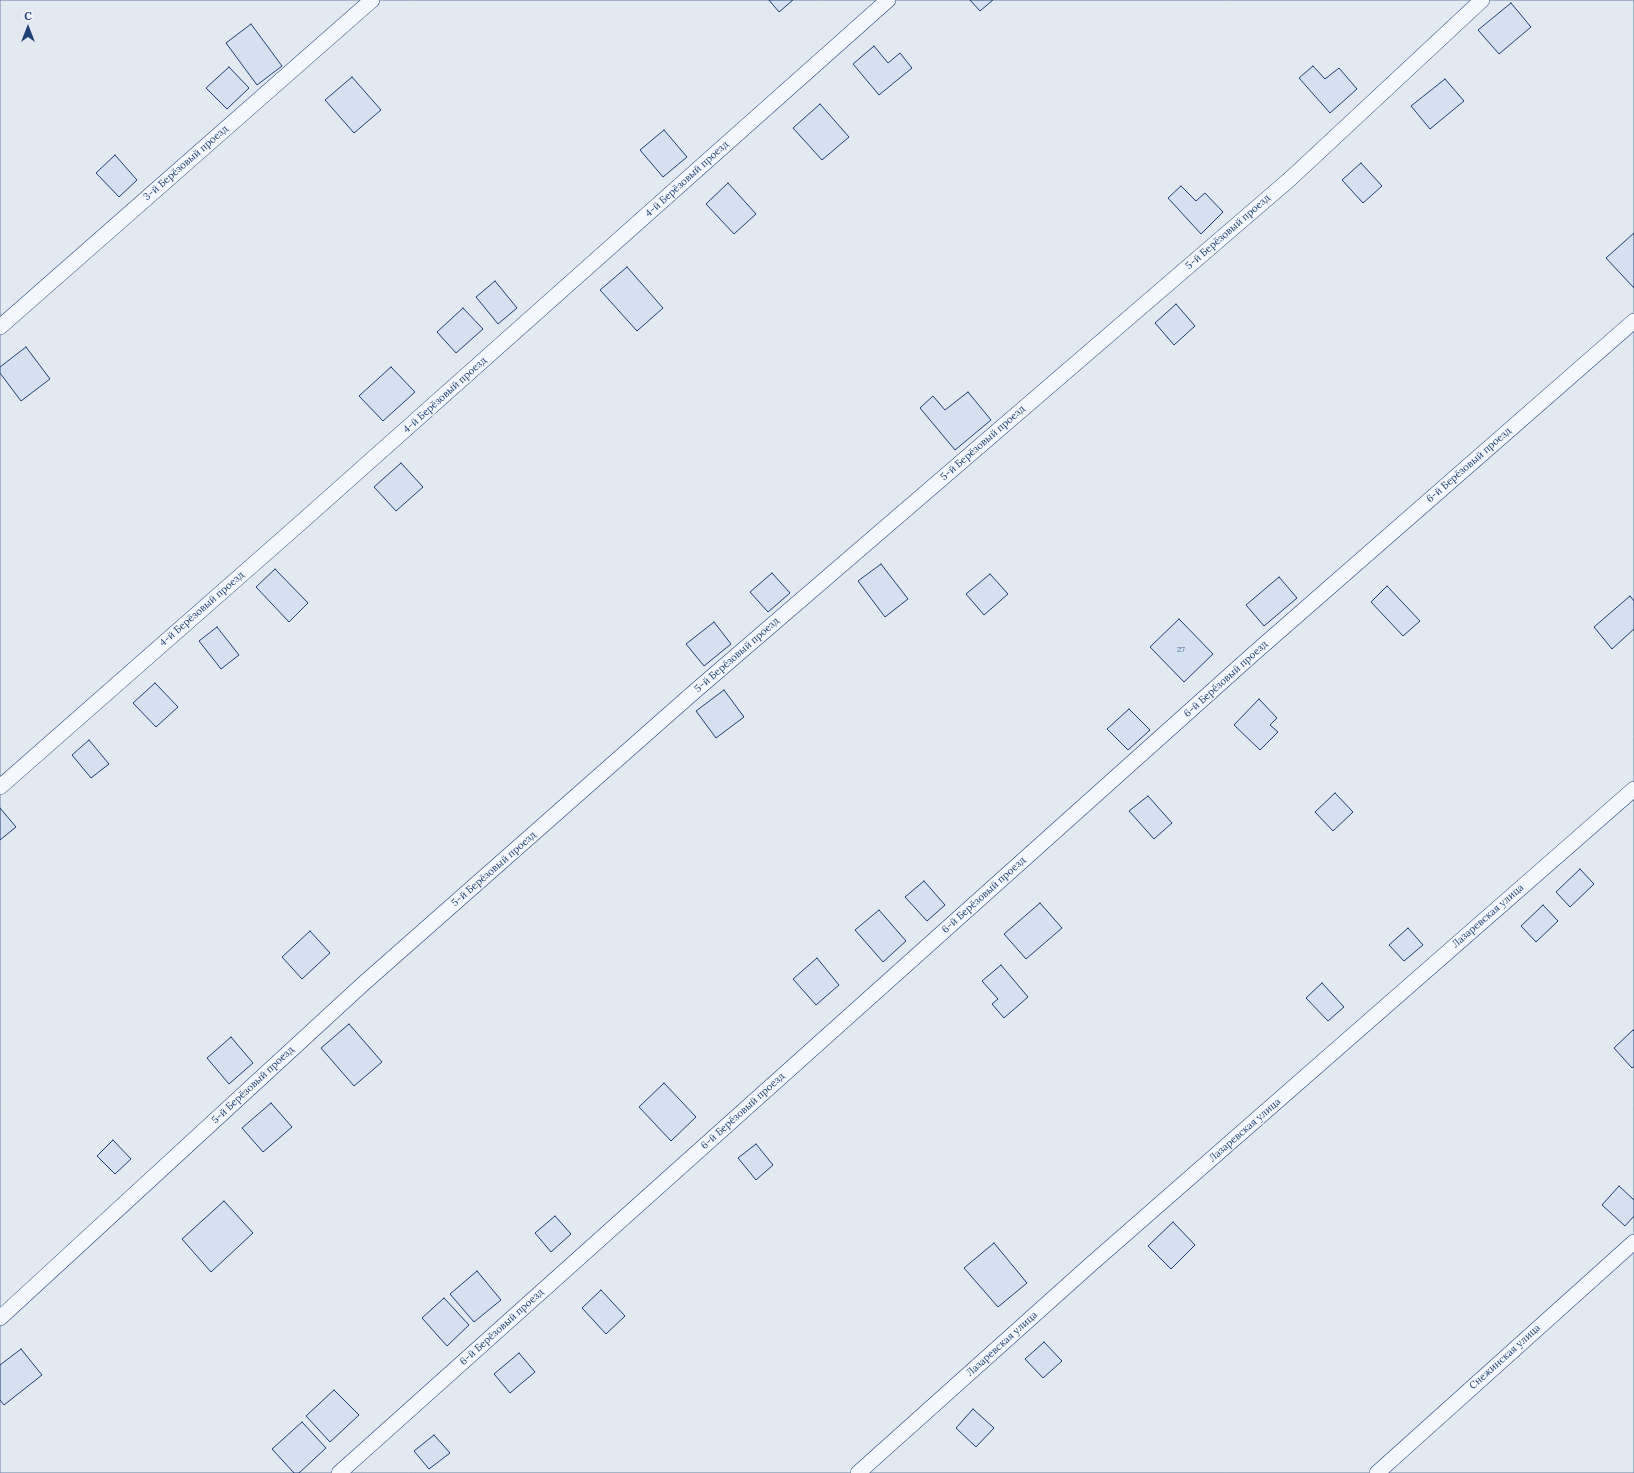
<!DOCTYPE html>
<meta charset="utf-8">
<style>
body{margin:0}
#map{position:relative;width:1634px;height:1473px;overflow:hidden;background:#f4f7fb;font-family:Lora,serif}
canvas{display:block}
.north{position:absolute;left:8px;top:8px;width:40px;height:40px;-webkit-text-stroke:3px #f4f7fb;paint-order:stroke;rotate:0deg;font-size:11px;font-weight:700;line-height:16px;text-align:center;color:#1d3f73}
.north::after{content:'';display:block;margin:auto;width:14px;height:18px;background:#1d3f73;clip-path:polygon(50% 0,100% 100%,50% 72%,0 100%)}
</style>
<div id="map">
<canvas width="1634" height="1473"></canvas>
<div class="north">С</div>
</div>
<script>
const context = document.querySelector('canvas').getContext('2d');
context.lineJoin = 'round';
function paint(path, color) {
  context.fillStyle = color;
  context.fill(path, 'evenodd');
}
function poly(rows) {
  const path = new Path2D();
  for (const r of rows) {
    path.moveTo(r[0], r[1]);
    for (let i = 2; i < r.length; i += 2) path.lineTo(r[i], r[i + 1]);
  }
  return path;
}
function trace(path, color, width, dash) {
  context.strokeStyle = color;
  context.lineWidth = width;
  context.lineCap = dash ? 'butt' : 'round';
  context.setLineDash(dash || []);
  context.stroke(path);
}
function write(font, color, halo, rows, align = 'center') {
  context.font = font + ' Lora,serif';
  context.lineWidth = 3;
  context.setLineDash([]);
  context.textBaseline = 'middle';
  context.strokeStyle = halo;
  context.fillStyle = color;
  for (const [text, x, y, turn = 0] of rows) {
    context.save();
    context.translate(x, y);
    context.rotate((+turn || 0) * Math.PI / 180);
    context.textAlign = isNaN(turn) ? turn : align;
    if (halo) context.strokeText(text, 0, 0);
    context.fillText(text, 0, 0);
    context.restore();
  }
}
const green = poly([
 [0,0,1634,0,1634,1473,0,1473,0,0]
]);
paint(green, '#e3e9f0');
trace(green, '#687fa3', 1);
const building = poly([
 [769,0,793,0,779,12,769,0],
 [970,0,993,0,980,11,970,0],
 [1511,3,1531,27,1499,54,1478,30,1511,3],
 [251,24,282,66,257,85,226,43,251,24],
 [874,46,888,63,900,53,912,68,879,95,853,64,874,46],
 [1313,66,1325,79,1339,68,1357,89,1330,113,1299,78,1313,66],
 [229,67,249,88,227,109,206,88,229,67],
 [352,77,381,110,354,133,325,100,352,77],
 [1445,79,1464,101,1430,129,1411,106,1445,79],
 [820,104,849,137,822,160,793,128,820,104],
 [664,130,687,157,663,177,640,150,664,130],
 [115,155,137,180,119,197,96,173,115,155],
 [1361,163,1382,186,1363,203,1342,180,1361,163],
 [728,183,756,214,734,234,706,204,728,183],
 [1181,186,1196,201,1205,193,1223,212,1201,234,1168,198,1181,186],
 [1634,233,1634,288,1606,258,1634,233],
 [627,267,663,308,637,331,600,290,627,267],
 [495,281,517,308,498,324,476,297,495,281],
 [1176,304,1195,326,1174,345,1155,323,1176,304],
 [463,308,483,329,456,353,437,332,463,308],
 [26,347,50,379,21,401,0,373,0,367,26,347],
 [391,367,415,392,383,421,359,396,391,367],
 [968,392,991,420,955,450,920,408,933,396,945,410,968,392],
 [401,463,423,487,396,511,374,487,401,463],
 [881,564,908,599,885,617,858,581,881,564],
 [275,569,308,603,289,622,256,587,275,569],
 [772,573,790,593,768,612,750,592,772,573],
 [990,574,1008,594,984,615,966,594,990,574],
 [1279,577,1297,598,1264,626,1246,605,1279,577],
 [1387,586,1420,621,1403,636,1371,602,1387,586],
 [1630,596,1634,601,1634,629,1612,649,1594,627,1630,596],
 [1179,619,1213,654,1184,682,1150,647,1179,619],
 [714,622,731,644,704,666,686,644,714,622],
 [217,627,239,655,221,669,199,641,217,627],
 [155,683,178,707,156,727,133,703,155,683],
 [724,690,744,717,716,738,696,711,724,690],
 [1259,699,1277,718,1270,725,1278,732,1260,750,1234,725,1259,699],
 [1129,709,1150,730,1128,750,1107,729,1129,709],
 [89,740,109,764,91,778,72,755,89,740],
 [1335,793,1353,812,1333,831,1315,812,1335,793],
 [1148,796,1172,823,1154,839,1129,811,1148,796],
 [0,808,16,827,0,840,0,808],
 [1580,869,1594,884,1570,907,1556,892,1580,869],
 [924,881,945,905,927,921,905,897,924,881],
 [1040,903,1062,928,1026,959,1004,934,1040,903],
 [1543,905,1558,921,1536,942,1521,926,1543,905],
 [879,910,906,941,883,962,855,930,879,910],
 [1408,928,1423,945,1404,961,1389,945,1408,928],
 [310,931,330,953,302,979,282,957,310,931],
 [817,958,839,985,816,1005,793,979,817,958],
 [1001,965,1028,997,1004,1018,992,1004,998,999,982,981,1001,965],
 [1322,983,1344,1007,1328,1021,1306,998,1322,983],
 [349,1024,382,1062,354,1086,321,1048,349,1024],
 [1633,1030,1634,1031,1634,1066,1632,1068,1614,1048,1633,1030],
 [231,1037,253,1063,229,1084,207,1058,231,1037],
 [664,1083,696,1117,671,1141,639,1107,664,1083],
 [271,1103,292,1127,263,1152,242,1128,271,1103],
 [113,1140,131,1159,115,1174,97,1156,113,1140],
 [756,1144,773,1165,756,1180,738,1158,756,1144],
 [1619,1186,1634,1200,1634,1216,1625,1226,1602,1205,1619,1186],
 [224,1201,253,1233,211,1272,182,1239,224,1201],
 [555,1216,571,1234,551,1252,535,1233,555,1216],
 [1173,1222,1195,1245,1171,1269,1148,1246,1173,1222],
 [994,1243,1027,1283,998,1307,964,1268,994,1243],
 [477,1271,501,1300,474,1322,450,1294,477,1271],
 [601,1290,625,1316,606,1334,582,1308,601,1290],
 [444,1298,469,1325,447,1346,422,1318,444,1298],
 [1044,1342,1062,1361,1043,1378,1025,1359,1044,1342],
 [21,1349,42,1375,4,1405,0,1400,0,1365,21,1349],
 [519,1353,535,1372,510,1393,494,1374,519,1353],
 [334,1390,359,1415,330,1442,306,1416,334,1390],
 [973,1409,994,1428,976,1447,956,1428,973,1409],
 [302,1422,326,1448,299,1473,294,1473,272,1449,302,1422],
 [434,1435,450,1453,429,1469,414,1451,434,1435]
]);
paint(building, '#d5e0f0');
trace(building, '#1d3f73', 1);
const lane = poly([
 [0,327,372,0],
 [0,787,297,526,888,0],
 [0,1318,363,984,694,692,1290,179,1482,0],
 [339,1473,1251,656,1634,321],
 [858,1473,1089,1266,1634,789],
 [1377,1473,1634,1242]
]);
trace(lane, '#1d3f73', 16);
trace(lane, '#f4f7fb', 15);
write('8px', '#4b6792', null, [
 ["27",1181,650]
]);
write('10px', '#1d3f73', '#f4f7fb', [
 ["3-й Берёзовый проезд",186,163,-41],
 ["4-й Берёзовый проезд",687,179,-42],
 ["5-й Берёзовый проезд",1228,232,-41],
 ["4-й Берёзовый проезд",445,395,-42],
 ["5-й Берёзовый проезд",983,443,-41],
 ["6-й Берёзовый проезд",1469,465,-41],
 ["4-й Берёзовый проезд",202,609,-41],
 ["5-й Берёзовый проезд",737,655,-41],
 ["6-й Берёзовый проезд",1226,679,-42],
 ["5-й Берёзовый проезд",494,869,-41],
 ["6-й Берёзовый проезд",984,895,-42],
 ["Лазаревская улица",1488,916,-41],
 ["5-й Берёзовый проезд",253,1085,-43],
 ["6-й Берёзовый проезд",743,1111,-42],
 ["Лазаревская улица",1245,1130,-41],
 ["6-й Берёзовый проезд",502,1327,-42],
 ["Лазаревская улица",1002,1344,-42],
 ["Снежинская улица",1505,1357,-42]
]);
</script>
